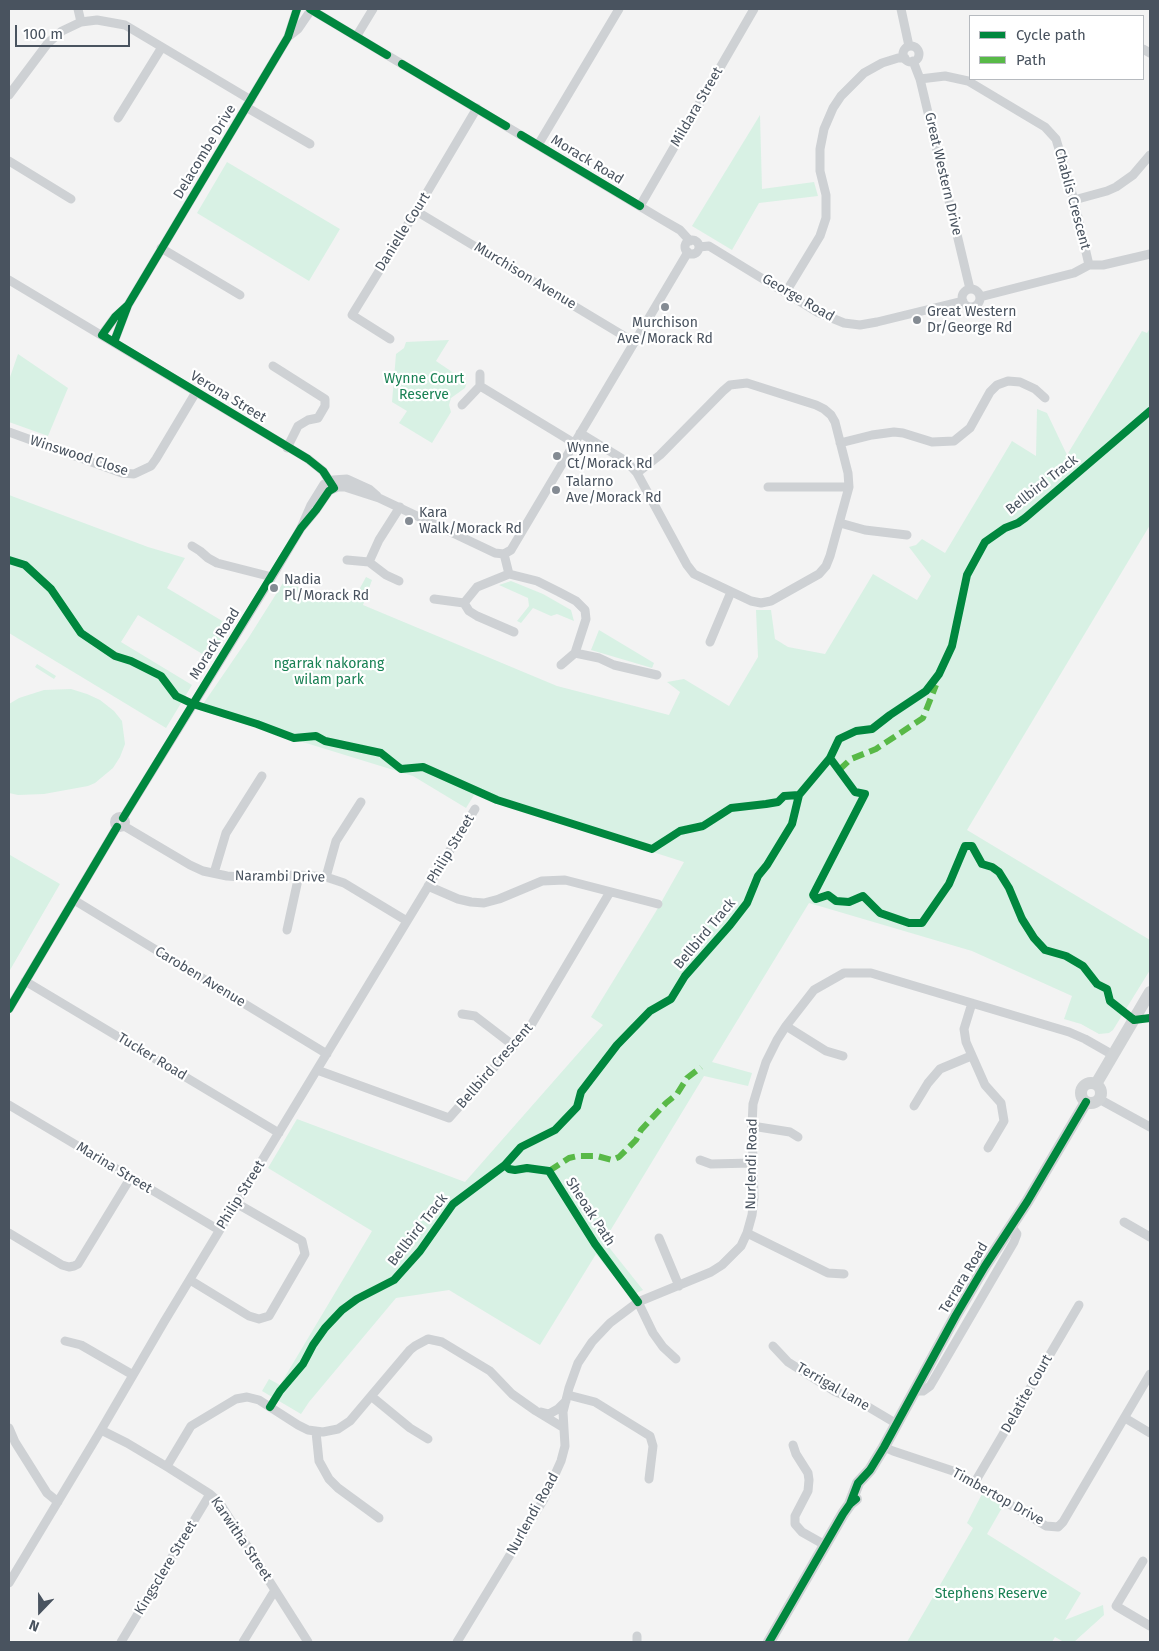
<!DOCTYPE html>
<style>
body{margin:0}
#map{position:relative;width:1159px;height:1651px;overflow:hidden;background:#f3f3f3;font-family:"Fira Sans",sans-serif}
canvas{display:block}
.frame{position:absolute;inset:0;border:10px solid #49535f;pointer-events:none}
.legend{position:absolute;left:969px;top:15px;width:175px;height:65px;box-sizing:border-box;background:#fff;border:1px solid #b6babf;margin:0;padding:6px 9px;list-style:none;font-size:15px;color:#49535f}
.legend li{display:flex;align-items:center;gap:10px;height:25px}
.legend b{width:25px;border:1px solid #b6babf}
.north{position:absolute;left:15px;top:1586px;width:50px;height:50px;-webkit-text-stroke:4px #fff;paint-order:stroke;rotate:202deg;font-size:14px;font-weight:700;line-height:20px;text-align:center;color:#49535f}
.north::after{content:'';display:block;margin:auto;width:18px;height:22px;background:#49535f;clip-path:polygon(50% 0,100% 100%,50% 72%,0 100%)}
.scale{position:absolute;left:15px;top:25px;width:115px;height:22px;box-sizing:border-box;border:2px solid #49535f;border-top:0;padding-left:6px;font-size:15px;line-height:18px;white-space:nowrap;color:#49535f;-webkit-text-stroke:4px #fff;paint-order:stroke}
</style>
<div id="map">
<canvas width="1159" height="1651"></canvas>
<div class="frame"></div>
<ul class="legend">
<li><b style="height:6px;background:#00873e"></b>Cycle path</li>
<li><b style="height:6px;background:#58b947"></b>Path</li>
</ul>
<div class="north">N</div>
<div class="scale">100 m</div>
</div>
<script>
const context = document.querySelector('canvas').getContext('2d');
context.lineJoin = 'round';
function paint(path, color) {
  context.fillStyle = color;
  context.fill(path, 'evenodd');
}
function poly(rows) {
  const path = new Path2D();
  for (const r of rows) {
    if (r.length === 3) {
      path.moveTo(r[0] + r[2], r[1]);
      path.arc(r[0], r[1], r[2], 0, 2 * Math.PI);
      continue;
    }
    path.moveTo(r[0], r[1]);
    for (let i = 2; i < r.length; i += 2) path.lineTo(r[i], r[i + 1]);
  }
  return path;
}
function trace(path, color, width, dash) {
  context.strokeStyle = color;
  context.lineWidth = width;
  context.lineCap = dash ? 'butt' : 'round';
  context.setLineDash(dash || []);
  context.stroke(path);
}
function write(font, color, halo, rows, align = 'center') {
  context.font = font + ' "Fira Sans",sans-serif';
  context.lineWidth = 4.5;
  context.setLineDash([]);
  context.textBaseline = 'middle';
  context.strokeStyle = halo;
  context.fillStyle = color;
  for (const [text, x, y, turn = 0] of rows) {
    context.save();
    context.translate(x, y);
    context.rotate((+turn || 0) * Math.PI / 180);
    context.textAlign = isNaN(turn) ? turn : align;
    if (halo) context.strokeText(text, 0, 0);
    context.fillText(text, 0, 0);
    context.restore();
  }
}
paint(poly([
 [760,115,762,189,814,182,818,196,759,203,732,250,692,226],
 [227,162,340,229,309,281,197,213],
 [1150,328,1150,525,967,830,1150,940,1150,970,1113,1030,1109,1033,1099,1034,1081,1024,1064,1019,1072,996,972,951,809,903,712,1062,752,1073,748,1086,704,1076,604,1241,643,1290,630,1296,596,1254,540,1345,449,1290,396,1298,309,1402,301,1414,262,1391,269,1379,280,1385,372,1231,268,1168,297,1119,465,1182,603,1025,591,1017,655,913,684,862,474,795,466,808,413,776,199,710,249,637,283,583,353,601,366,577,372,580,363,605,557,686,669,715,680,692,667,682,684,679,729,706,758,657,756,610,771,610,775,639,788,647,825,654,873,574,917,600,931,576,909,547,916,545,922,539,945,553,1012,441,1036,456,1037,409,1047,413,1067,455,1142,331,1147,333],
 [449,340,436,361,467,382,465,388,451,398,449,405,451,412,432,443,399,423,407,411,392,402,396,354,404,348,406,342],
 [18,354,68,388,48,436,9,422,9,380],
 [9,495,148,547,185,558,167,588,229,625,209,658,138,615,121,642,192,685,166,728,9,633],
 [511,581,543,594,571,610,574,621,557,614,551,616,533,608,521,623,517,621,529,606,528,598,499,585],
 [599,630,654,663,652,668,591,650],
 [37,664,56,676,54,679,35,667],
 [71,689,87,694,100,700,114,711,122,721,125,744,120,757,113,768,95,783,88,786,44,794,18,795,9,793,9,704,19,698,44,690],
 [10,855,60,884,10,970,9,857],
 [983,1492,1003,1506,987,1534,1081,1593,1065,1620,1103,1605,1104,1615,1074,1642,1064,1642,1055,1637,1052,1642,907,1642,973,1528,967,1523]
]), '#d8f1e4');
trace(poly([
 [78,9,81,22],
 [310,9,661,219,680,230,690,241],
 [901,9,909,46],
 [288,37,298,29,311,10],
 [356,37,373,9],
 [911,54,8],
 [1143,49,1150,53],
 [913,61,920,79,970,289],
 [920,79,945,76,968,81,1045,127,1056,139,1074,200,1089,265],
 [9,95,48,43,62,31,81,22,97,20,125,25,251,100],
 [246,107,310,144],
 [118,118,162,47],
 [538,145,619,9],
 [9,161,71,199],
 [1074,200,1107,191,1116,187,1133,175,1150,155],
 [640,206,754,9],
 [416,211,634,342],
 [692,247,7],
 [699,247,709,246,817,312,844,323,860,325,877,322,963,301],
 [161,248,240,295],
 [9,280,308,459,323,471,332,485],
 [971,298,9],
 [786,292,820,236,826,218,826,195,820,171,820,149,824,129,833,108,841,96,864,73,882,63,898,58,905,58],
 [980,297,1074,273,1089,265,1103,265,1150,254],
 [102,335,115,317,126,307],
 [390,339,352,315,416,211,477,108],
 [114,342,128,305,288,37,297,9],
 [273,366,325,399,325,406,318,418,308,420,298,426,287,448],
 [480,374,480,386],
 [462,405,480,386,574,443],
 [9,432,122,473,134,474,151,466,156,459,196,392],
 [580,433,626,461,637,473,687,565,694,574,751,601,761,603,771,601,819,574,826,566,830,556,849,487,848,473,835,422,831,415,824,409,816,405,747,383,730,385,723,391,660,455,637,473],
 [840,443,872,435,894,432,903,433,932,442,954,441,970,428,990,392,997,385,1008,381,1020,382,1035,389,1045,398],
 [768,487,849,487],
 [840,523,865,530,907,535],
 [301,528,316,510,329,491,338,487,345,487,379,498,495,553,504,554,511,550,688,252],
 [192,546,200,551,208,558,217,563,272,577],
 [504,554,509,574,537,581,559,592,576,601,585,610,586,619,575,653,599,658,614,665,657,675],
 [347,560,369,562,386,575,399,581],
 [369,562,379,540,400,507],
 [509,574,477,587,464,603,469,611,477,616,514,632],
 [434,599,464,603],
 [710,642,731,592],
 [561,665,575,653],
 [120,822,5.5],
 [123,818,272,577,301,528,311,505,324,484,333,480,347,479,369,489,377,496],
 [124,826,190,865,203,871,227,876,242,877,299,875,326,877,344,883,407,921],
 [214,873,226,833,262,776],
 [326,877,336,841,361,802],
 [428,886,458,899,471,902,484,903,499,899,542,881,565,880,658,904],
 [74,900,327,1054],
 [287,930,299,875],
 [25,981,279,1133],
 [972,1003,964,1029,966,1042,985,1085,1001,1103,1004,1121,988,1148],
 [9,1009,117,827],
 [462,1014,475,1016,514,1046],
 [786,1026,826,1051,843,1056],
 [317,1070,449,1118,530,1027,610,892],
 [1099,1099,1150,1127],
 [9,1105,219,1230],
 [914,1106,928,1083,940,1069,971,1056],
 [752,1126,790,1132,798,1137],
 [700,1160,711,1164,752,1163],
 [1124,1222,1150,1237],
 [9,1233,62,1265,69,1267,74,1266,78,1264,131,1177],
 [747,1233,828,1273,844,1274],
 [659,1238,679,1286],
 [190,1280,249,1316,259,1319,269,1316,305,1254,302,1241,236,1203],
 [638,1302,653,1333,663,1347,676,1359],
 [65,1341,81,1345,133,1375],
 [773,1346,788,1362,834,1391,860,1402,897,1424],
 [915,1391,923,1391,930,1386,1014,1242,1017,1234,1011,1226],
 [568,1395,595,1402,650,1436,653,1446,649,1479],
 [371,1396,410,1428,428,1439],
 [541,1412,549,1414,558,1409,566,1401],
 [1125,1418,1150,1433],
 [9,1428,15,1442,47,1493,58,1502],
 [101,1430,127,1443,169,1468,210,1494,219,1502,308,1642],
 [316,1432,319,1461,329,1479,338,1488,379,1518],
 [793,1445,796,1454,808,1473,809,1480,808,1491,795,1516,795,1524,802,1532,825,1545],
 [884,1447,893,1451,953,1471,1046,1526,1058,1527,1063,1522,1150,1374],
 [167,1466,191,1426,236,1399,247,1397,259,1400,298,1425,308,1430,323,1432,338,1429,350,1421,410,1350,415,1346,428,1339,442,1342,490,1371,512,1394,536,1411,564,1428],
 [975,1482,1079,1305],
 [1143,1561,1116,1606,1150,1626],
 [9,1583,101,1430,164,1322,475,809],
 [637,1636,637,1642],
 [121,1642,210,1494],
 [243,1642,275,1590],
 [457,1642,544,1499,561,1461,565,1446,563,1412,569,1388,578,1363,592,1342,610,1323,638,1302,711,1272,722,1265,741,1246,747,1233,752,1215,754,1198,752,1126,753,1104,759,1084,766,1062,777,1040,786,1026,814,990,844,973,871,973,1069,1032,1085,1039,1113,1055]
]), '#ced1d4', 9);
trace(poly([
 [1091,1093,10],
 [1096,1084,1150,992],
 [850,1504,858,1483,870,1470,884,1447,956,1315,985,1266,1027,1202,1086,1102],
 [769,1642,843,1514,850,1504,856,1499]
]), '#d0d3d5', 12);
trace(poly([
 [839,770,851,759,876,749,923,718,936,685],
 [549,1171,569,1158,578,1156,597,1156,612,1160,619,1157,636,1140,641,1130,666,1103,677,1094,687,1078,701,1067]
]), '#58b947', 6, [12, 6]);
trace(poly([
 [310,9,387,55],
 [402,64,506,126],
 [521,135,640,206],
 [114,342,128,305,288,37,297,9],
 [9,560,25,565,51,589,81,633,115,656,131,661,161,676,176,696,193,704,257,724,294,738,316,736,325,741,381,753,401,769,423,767,497,800,652,849,680,831,703,826,731,808,766,804,778,802,784,796,799,795],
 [830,758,855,792,865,794,813,895,816,899,828,895,836,901,849,902,863,896,880,913,909,923,922,923,949,884,965,846,972,846,982,864,992,867,999,872,1009,888,1022,919,1034,938,1045,950,1066,956,1083,966,1097,984,1107,989,1110,1001,1134,1020,1150,1018],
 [123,818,301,528,316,510,329,491,334,488,323,471,308,459,102,335,115,317,128,305],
 [9,1009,117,827],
 [505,1165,509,1169,515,1170,527,1168,549,1171,595,1244,638,1302],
 [270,1407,280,1391,303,1364,313,1345,325,1328,342,1310,357,1299,394,1280,420,1251,453,1204,505,1165,521,1147,555,1130,577,1107,581,1092,617,1045,650,1011,671,999,685,976,730,925,747,903,758,876,767,865,792,824,799,795,830,758,839,739,856,731,872,729,890,715,926,691,939,674,952,646,967,575,985,542,1005,528,1018,523,1025,518,1150,411],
 [850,1504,858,1483,870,1470,884,1447,956,1315,985,1266,1027,1202,1086,1102],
 [769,1642,843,1514,850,1504,856,1499]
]), '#00873e', 8);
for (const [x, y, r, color] of [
 [665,307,5,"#848b93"],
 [917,320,5,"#848b93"],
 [557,456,5,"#848b93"],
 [556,490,5,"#848b93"],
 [409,521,5,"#848b93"],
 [274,588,5,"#848b93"]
]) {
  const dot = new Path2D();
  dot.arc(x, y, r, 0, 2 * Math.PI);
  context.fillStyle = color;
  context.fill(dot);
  trace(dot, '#fff', 2);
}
write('14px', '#49535f', '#fff', [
 ["Mildara Street",697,107,-60],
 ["Delacombe Drive",205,152,-59],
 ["Morack Road",587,160,31],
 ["Great Western Drive",943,174,77],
 ["Chablis Crescent",1072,199,75],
 ["Danielle Court",403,232,-58],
 ["Murchison Avenue",525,276,31],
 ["George Road",798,298,30],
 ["Verona Street",228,397,31],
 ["Winswood Close",79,456,18],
 ["Bellbird Track",1042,485,-38],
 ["Morack Road",215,644,-58],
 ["Philip Street",451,849,-59],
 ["Narambi Drive",280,877,1],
 ["Bellbird Track",705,934,-50],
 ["Caroben Avenue",200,977,31],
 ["Tucker Road",152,1057,31],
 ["Bellbird Crescent",495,1066,-49],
 ["Nurlendi Road",752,1164,-89],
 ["Marina Street",114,1168,31],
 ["Philip Street",241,1195,-58],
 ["Sheoak Path",590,1212,57],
 ["Bellbird Track",418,1230,-52],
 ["Terrara Road",964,1278,-59],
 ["Terrigal Lane",833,1387,30],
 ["Delatite Court",1027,1394,-60],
 ["Timbertop Drive",998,1497,29],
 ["Nurlendi Road",533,1514,-61],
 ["Karwitha Street",241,1539,56],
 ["Kingsclere Street",166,1568,-59]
]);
write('14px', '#49535f', '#fff', [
 ["Great Western",927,312],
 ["Dr/George Rd",927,328],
 ["Murchison",665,323,"center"],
 ["Ave/Morack Rd",665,339,"center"],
 ["Wynne",567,448],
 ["Ct/Morack Rd",567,464],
 ["Talarno",566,482],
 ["Ave/Morack Rd",566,498],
 ["Kara",419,513],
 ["Walk/Morack Rd",419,529],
 ["Nadia",284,580],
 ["Pl/Morack Rd",284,596]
], 'left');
write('14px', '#198154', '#fff', [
 ["Wynne Court",424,379],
 ["Reserve",424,395],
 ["ngarrak nakorang",329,664],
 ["wilam park",329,680],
 ["Stephens Reserve",991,1594]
]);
</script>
